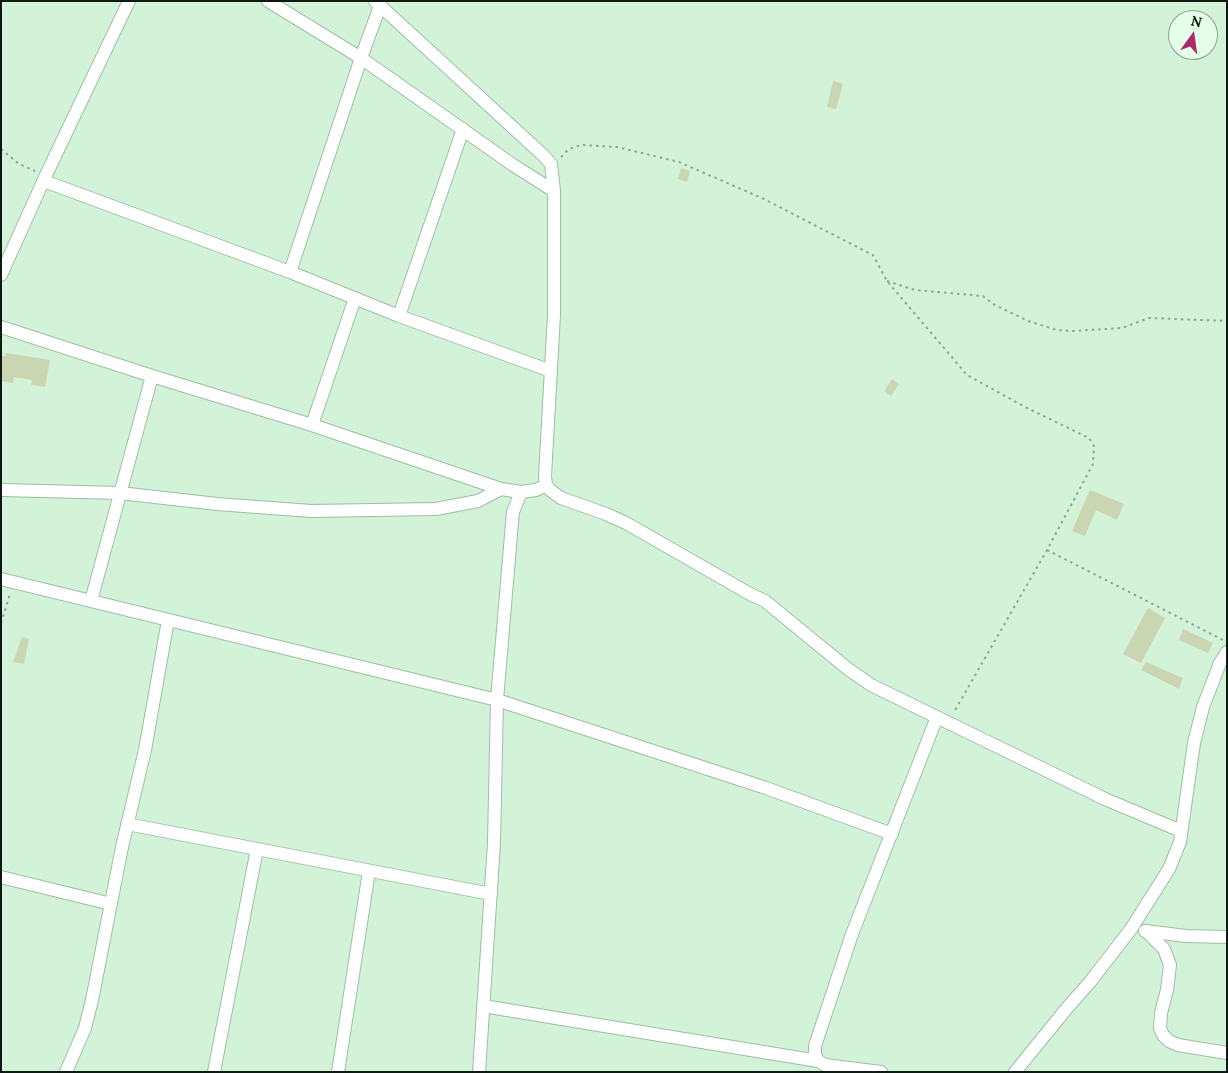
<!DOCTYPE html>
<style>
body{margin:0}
#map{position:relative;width:1228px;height:1073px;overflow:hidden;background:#d3f3d9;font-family:Lora,serif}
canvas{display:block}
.frame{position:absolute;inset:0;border:2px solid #0e1a11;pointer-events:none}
.north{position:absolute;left:1168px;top:10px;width:50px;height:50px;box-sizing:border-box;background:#e4feea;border:1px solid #8ea393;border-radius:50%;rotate:14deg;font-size:14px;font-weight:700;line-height:20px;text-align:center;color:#0e1a11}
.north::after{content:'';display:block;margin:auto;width:18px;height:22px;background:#b32867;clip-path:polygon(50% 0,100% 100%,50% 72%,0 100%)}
</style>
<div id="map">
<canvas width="1228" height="1073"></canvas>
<div class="frame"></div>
<div class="north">N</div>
</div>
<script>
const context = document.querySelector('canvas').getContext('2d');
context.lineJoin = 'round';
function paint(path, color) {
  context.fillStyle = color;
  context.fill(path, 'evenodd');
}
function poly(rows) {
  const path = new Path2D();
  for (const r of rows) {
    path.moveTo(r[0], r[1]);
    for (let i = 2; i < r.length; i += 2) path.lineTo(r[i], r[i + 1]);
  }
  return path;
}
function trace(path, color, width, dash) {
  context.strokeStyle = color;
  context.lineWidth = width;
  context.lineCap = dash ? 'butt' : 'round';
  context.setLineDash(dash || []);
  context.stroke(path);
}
paint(poly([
 [833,81,843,84,836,109,827,107],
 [681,168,690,171,687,182,678,179],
 [6,353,50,360,45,387,31,385,32,380,14,377,13,383,1,381,1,356,5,356],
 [892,379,899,384,891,396,884,391],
 [1090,490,1124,504,1117,520,1096,510,1085,536,1072,531],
 [1148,608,1165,618,1141,663,1123,654],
 [1183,629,1213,643,1208,653,1179,640],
 [22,637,29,639,24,664,13,662],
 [1146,662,1183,678,1179,689,1141,670]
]), '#cad5b2');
const street = poly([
 [268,1,361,58,513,165,554,191],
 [375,1,544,156,551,164,554,191,554,315,545,476,546,485,550,490,561,498,606,514,626,523,750,594,765,601,848,669,871,685,1105,799,1181,831],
 [44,181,290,272,399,316,551,371],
 [290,272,361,58,380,6],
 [1,275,46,175,129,1],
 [399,316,463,129],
 [1,327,152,376,312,425,501,489,521,492,536,490,546,485],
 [312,425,355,298],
 [1,490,120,493,217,504,311,511,436,509,478,501,501,489],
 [1,579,497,700,766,788,892,834],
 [91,601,152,376],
 [127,824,491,894],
 [1,877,111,904],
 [1145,931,1186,936,1227,937],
 [1146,931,1164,949,1170,965,1167,990,1161,1013,1160,1028,1163,1035,1169,1041,1178,1045,1227,1053],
 [483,1006,818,1061],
 [66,1072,85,1028,92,1000,122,847,145,750,168,620],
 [214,1072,257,849],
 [338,1072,369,871],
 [479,1072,494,843,497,700,512,523,513,512,521,492],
 [881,1072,825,1065,818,1061,815,1054,815,1046,852,934,937,717],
 [1015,1072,1067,1008,1090,982,1131,929,1169,869,1180,842,1194,743,1203,707,1220,663,1227,652]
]);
trace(street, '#9ebda5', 14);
trace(poly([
 [1,149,19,164,35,171],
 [561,157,569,149,581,145,617,147,679,162,764,199,861,249,873,255,887,281,967,375,1025,407,1089,438,1094,446,1093,464,1047,550,954,712],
 [887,281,915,290,983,296,993,304,1028,321,1057,330,1073,331,1122,328,1149,318,1227,321],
 [1047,550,1223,640],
 [1,623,10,594]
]), '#8ca591', 2, [2.5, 4]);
trace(street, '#fff', 12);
</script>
